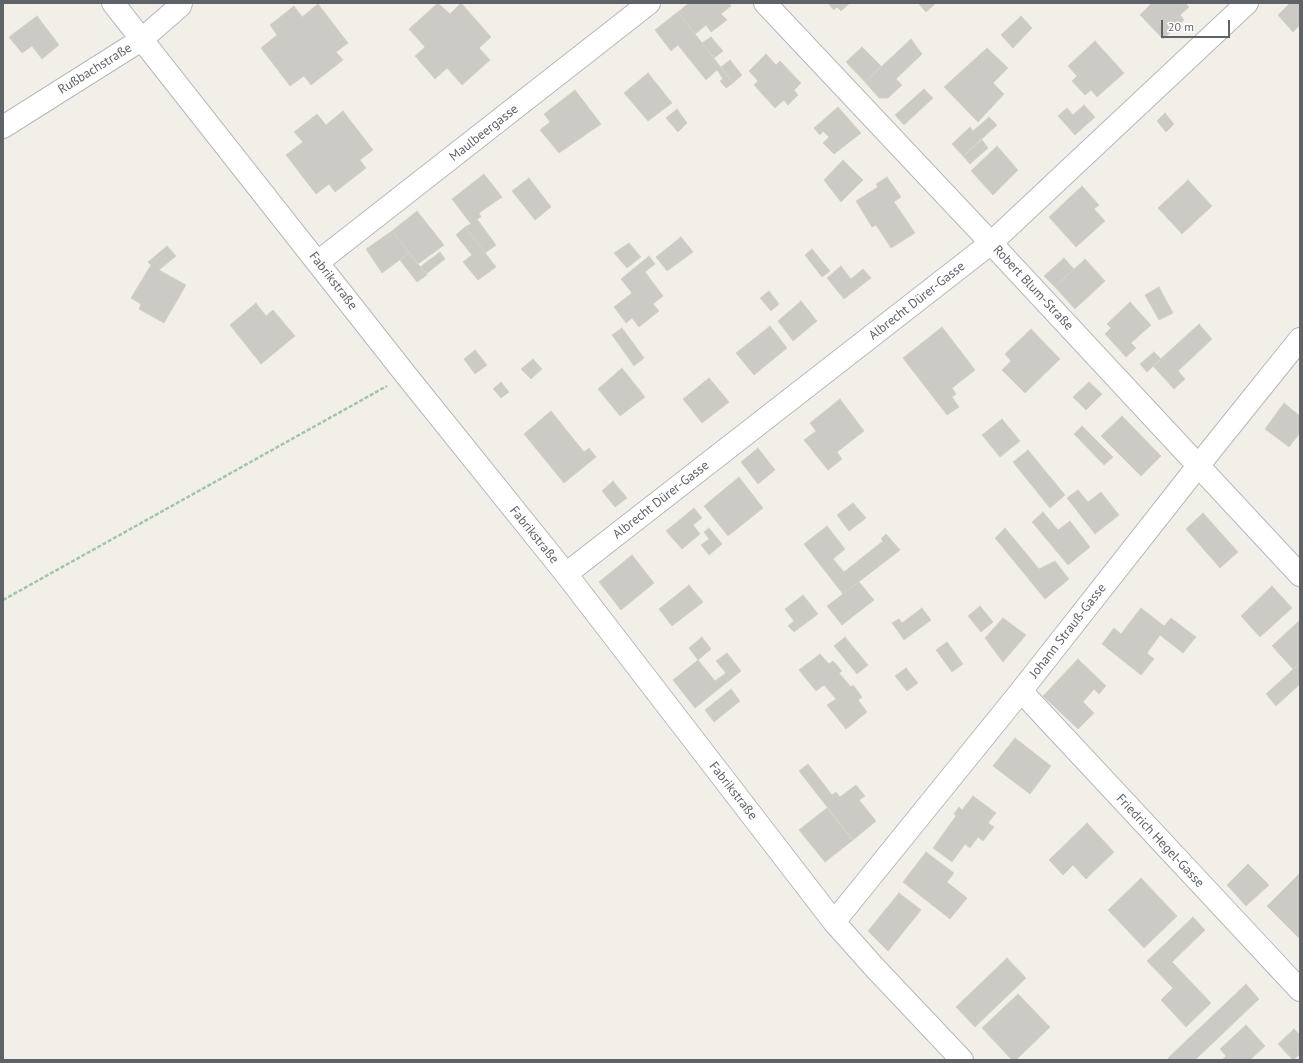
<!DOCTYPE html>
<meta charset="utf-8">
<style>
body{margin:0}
#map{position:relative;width:1303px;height:1063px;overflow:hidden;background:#f1efe8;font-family:"PT Sans",sans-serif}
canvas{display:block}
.frame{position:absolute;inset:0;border:4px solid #5f6368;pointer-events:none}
.scale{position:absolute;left:1161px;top:20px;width:69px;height:18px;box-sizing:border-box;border:2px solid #5f6368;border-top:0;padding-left:5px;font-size:12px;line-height:14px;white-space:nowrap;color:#5f6368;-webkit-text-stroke:3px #fff;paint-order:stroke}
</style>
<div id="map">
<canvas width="1303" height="1063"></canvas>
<div class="frame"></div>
<div class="scale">20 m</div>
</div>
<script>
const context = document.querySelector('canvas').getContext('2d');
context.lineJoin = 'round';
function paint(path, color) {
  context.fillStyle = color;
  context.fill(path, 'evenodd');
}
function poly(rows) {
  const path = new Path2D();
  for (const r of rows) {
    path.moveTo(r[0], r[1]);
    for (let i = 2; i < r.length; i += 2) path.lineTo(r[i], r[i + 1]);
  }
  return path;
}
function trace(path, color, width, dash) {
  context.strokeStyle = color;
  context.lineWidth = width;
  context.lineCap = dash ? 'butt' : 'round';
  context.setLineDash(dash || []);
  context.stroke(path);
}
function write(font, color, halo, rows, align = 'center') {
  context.font = font + ' "PT Sans",sans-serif';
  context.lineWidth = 3;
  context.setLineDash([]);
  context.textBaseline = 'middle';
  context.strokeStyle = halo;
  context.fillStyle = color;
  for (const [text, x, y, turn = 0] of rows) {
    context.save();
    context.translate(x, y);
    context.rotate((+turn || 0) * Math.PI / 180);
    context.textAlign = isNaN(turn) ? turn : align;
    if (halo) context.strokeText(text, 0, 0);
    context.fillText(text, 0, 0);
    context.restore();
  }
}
const building = poly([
 [438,3,450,14,461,3,491,37,479,48,490,60,462,85,447,68,435,79,415,56,425,47,409,29,438,3],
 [689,3,729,3,731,6,721,14,727,20,711,32,706,25,695,34,678,12,689,3],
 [828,3,850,3,841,11,837,7,834,10,828,3],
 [918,3,936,3,926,12,918,3],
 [1152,3,1185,3,1189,7,1180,15,1184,20,1163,39,1140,15,1152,3],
 [1288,3,1300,3,1300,25,1293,32,1278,15,1289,4,1288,3],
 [318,4,348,43,336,52,343,60,311,85,304,76,290,86,261,48,277,35,270,25,294,6,302,17,318,4],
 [678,12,733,83,726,88,720,81,723,79,717,70,706,80,678,45,671,51,655,30,678,12],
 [37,16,59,45,42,59,32,46,22,53,9,37,37,16],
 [1021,16,1032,28,1013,48,1001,35,1021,16],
 [711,37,723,51,714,58,702,43,711,37],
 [911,39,922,54,896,79,902,85,888,98,879,98,865,82,911,39],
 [1095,41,1124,73,1097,97,1091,90,1085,95,1072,81,1077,76,1068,66,1095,41],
 [862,47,881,66,865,82,846,62,862,47],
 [987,48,1008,68,993,83,1004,94,978,122,944,87,987,48],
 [766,54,776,65,780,61,801,83,794,90,798,95,788,105,784,100,775,108,754,85,758,81,749,71,766,54],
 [730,60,742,75,733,83,721,67,730,60],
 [648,73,672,103,648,121,624,93,648,73],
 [924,89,933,98,904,125,895,115,924,89],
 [575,90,601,124,559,153,540,130,550,122,544,114,575,90],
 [1084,105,1095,117,1075,135,1058,116,1067,108,1073,115,1084,105],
 [838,107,861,133,834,154,823,143,829,137,823,131,820,135,814,128,838,107],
 [677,109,687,123,678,132,666,118,677,109],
 [343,111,373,150,360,160,366,168,335,192,329,184,316,194,286,155,303,142,294,132,317,114,326,125,343,111],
 [1165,113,1174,124,1166,132,1157,121,1165,113],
 [989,117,997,125,963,156,952,144,970,127,973,131,989,117],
 [982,140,988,148,970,164,963,156,982,140],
 [997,146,1018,170,993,195,971,171,997,146],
 [843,160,863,180,841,202,824,180,843,160],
 [484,174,502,197,479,213,481,217,477,219,496,245,485,253,465,227,471,224,452,199,484,174],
 [887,177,901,197,894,202,915,233,891,248,876,225,872,227,856,201,878,187,876,184,887,177],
 [529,178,551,207,535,220,512,191,529,178],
 [1188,180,1212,206,1182,234,1158,208,1188,180],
 [1082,186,1099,205,1094,209,1105,221,1076,247,1049,217,1082,186],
 [417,211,444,245,418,264,392,231,417,211],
 [465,227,496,267,478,280,463,262,472,255,456,235,465,227],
 [392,231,409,253,382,273,366,249,392,231],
 [681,237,693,252,667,271,656,257,681,237],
 [629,243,641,257,627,268,614,253,629,243],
 [167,246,176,256,159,270,186,285,164,323,139,309,141,304,131,298,151,265,148,262,167,246],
 [812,249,830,271,822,277,805,255,812,249],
 [440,252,445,259,426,274,420,267,440,252],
 [409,253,427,275,417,282,400,260,409,253],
 [649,256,655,264,645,272,663,296,653,304,659,311,639,327,632,318,626,323,614,307,632,293,621,279,649,256],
 [1064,258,1074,269,1055,287,1044,276,1064,258],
 [1085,259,1105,281,1075,309,1055,287,1085,259],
 [841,266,851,279,863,269,871,278,844,299,827,278,841,266],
 [1159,287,1173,313,1159,320,1145,295,1159,287],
 [769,291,779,304,771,311,760,298,769,291],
 [801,301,817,321,793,341,778,321,801,301],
 [1130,302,1151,325,1131,343,1136,348,1126,357,1105,334,1111,328,1107,324,1130,302],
 [256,303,266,316,273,310,295,336,261,364,230,325,256,303],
 [1199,324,1212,339,1178,371,1185,379,1174,389,1153,366,1199,324],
 [770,326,787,348,754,375,736,353,770,326],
 [942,327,975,370,952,388,956,394,952,397,959,407,947,415,903,358,942,327],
 [622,328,644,358,634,366,612,335,622,328],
 [1031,329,1060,359,1025,393,1002,370,1011,361,1005,354,1031,329],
 [475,350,487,365,475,374,464,359,475,350],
 [1154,352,1161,359,1147,372,1140,364,1154,352],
 [533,359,542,369,531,379,521,369,533,359],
 [622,368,645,397,620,416,598,389,622,368],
 [709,378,729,402,702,423,683,399,709,378],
 [501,382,509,392,501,398,493,389,501,382],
 [1089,382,1102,394,1086,410,1073,397,1089,382],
 [840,399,864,431,837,452,842,459,828,470,804,440,816,431,810,423,840,399],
 [1284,403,1300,416,1300,433,1289,447,1265,429,1284,403],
 [551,411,584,452,589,448,596,457,564,483,524,434,551,411],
 [1122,416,1161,456,1141,476,1101,436,1122,416],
 [1002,419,1020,441,1000,457,982,435,1002,419],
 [1082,426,1113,457,1104,465,1074,434,1082,426],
 [758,448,775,470,758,484,741,462,758,448],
 [1028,450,1065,495,1050,508,1013,462,1028,450],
 [739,477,763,508,728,536,704,506,739,477],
 [613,481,627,498,615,507,602,491,613,481],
 [1078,490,1088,502,1101,492,1119,515,1095,534,1067,498,1078,490],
 [853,503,866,518,849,531,837,515,853,503],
 [694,508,702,518,693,525,700,534,682,549,666,531,694,508],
 [1043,512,1058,530,1070,521,1090,547,1068,565,1032,522,1043,512],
 [1203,513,1238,552,1220,568,1186,529,1203,513],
 [827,526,845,549,833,559,844,572,883,541,881,539,886,534,900,550,843,594,804,544,827,526],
 [709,528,722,544,709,555,701,545,709,539,704,532,709,528],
 [1005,528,1039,569,1055,561,1069,579,1045,599,995,538,1005,528],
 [632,555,654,583,621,610,599,582,632,555],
 [859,582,874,600,842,625,827,606,859,582],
 [689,585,703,602,672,626,659,609,689,585],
 [1272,586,1292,608,1260,637,1241,616,1272,586],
 [803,595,818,614,794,632,788,626,794,621,785,609,803,595],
 [980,606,993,622,981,632,968,616,980,606],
 [922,608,931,620,904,640,892,623,899,619,902,623,922,608],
 [1141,608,1164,626,1171,618,1196,637,1183,653,1160,635,1147,653,1154,659,1141,675,1102,644,1114,628,1121,634,1141,608],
 [1003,618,1026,635,1003,662,985,638,1003,618],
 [1300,620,1300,663,1293,669,1272,646,1300,620],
 [702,637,711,649,698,660,689,648,702,637],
 [845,637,868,665,857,674,834,646,845,637],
 [947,642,963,664,952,672,936,650,947,642],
 [727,653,741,671,695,708,673,680,698,660,715,681,726,673,716,661,727,653],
 [820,654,829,664,833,661,842,671,839,673,851,687,853,685,862,697,858,700,867,712,846,729,827,705,836,699,824,685,816,691,799,670,820,654],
 [1078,659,1106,686,1099,694,1094,689,1083,702,1094,713,1078,729,1043,696,1078,659],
 [1300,663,1300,684,1276,706,1266,694,1300,663],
 [906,668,918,683,907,691,895,676,906,668],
 [731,689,740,701,714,722,705,710,731,689],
 [1015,738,1051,766,1030,794,993,766,1015,738],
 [808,764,832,795,836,792,840,797,856,785,865,796,859,800,876,821,853,840,799,771,808,764],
 [973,796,996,813,988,823,994,827,983,841,978,837,970,848,965,844,952,862,933,848,956,816,954,814,959,807,962,810,973,796],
 [827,808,853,840,825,862,799,830,827,808],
 [1087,823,1114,852,1086,879,1073,865,1063,875,1049,860,1087,823],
 [926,852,954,873,947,882,967,898,950,919,903,882,926,852],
 [1248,864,1269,885,1246,906,1227,885,1248,864],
 [1300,873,1300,939,1267,906,1300,873],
 [1141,878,1177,916,1144,948,1108,910,1141,878],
 [899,893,921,910,888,951,868,931,899,893],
 [1193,917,1205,930,1172,962,1211,1003,1186,1027,1161,1000,1173,988,1147,961,1193,917],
 [1007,958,1026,978,975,1027,956,1007,1007,958],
 [1246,984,1259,999,1195,1060,1170,1060,1168,1058,1246,984],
 [1018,994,1050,1027,1016,1060,1012,1060,982,1028,1018,994],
 [1246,1025,1265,1046,1250,1060,1222,1060,1226,1056,1220,1049,1246,1025],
 [1294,1029,1300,1035,1300,1054,1293,1060,1278,1044,1294,1029]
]);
paint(building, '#cccac5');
trace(building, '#d6d1c6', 1);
const minor = poly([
 [113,3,406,375,566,574,834,922,875,968,962,1060],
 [765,3,991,243,1300,575],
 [3,127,141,40,180,6,181,3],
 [318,262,649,3],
 [566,574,991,243,1247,3],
 [1021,691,1300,990],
 [834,922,1021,691,1198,466,1300,339]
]);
trace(minor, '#b5b8bc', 24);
trace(poly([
 [3,600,387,386]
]), '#9cc7a9', 2.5, [4, 2]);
trace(minor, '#fff', 22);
write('13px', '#5f6368', '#fff', [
 ["Rußbachstraße",95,69,-32],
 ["Maulbeergasse",484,133,-38],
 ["Fabrikstraße",333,281,52],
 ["Robert Blum-Straße",1033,288,47],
 ["Albrecht Dürer-Gasse",917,301,-38],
 ["Albrecht Dürer-Gasse",661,500,-38],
 ["Fabrikstraße",534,535,51],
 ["Johann Strauß-Gasse",1068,631,-52],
 ["Fabrikstraße",733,791,52],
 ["Friedrich Hegel-Gasse",1160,841,47]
]);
</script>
